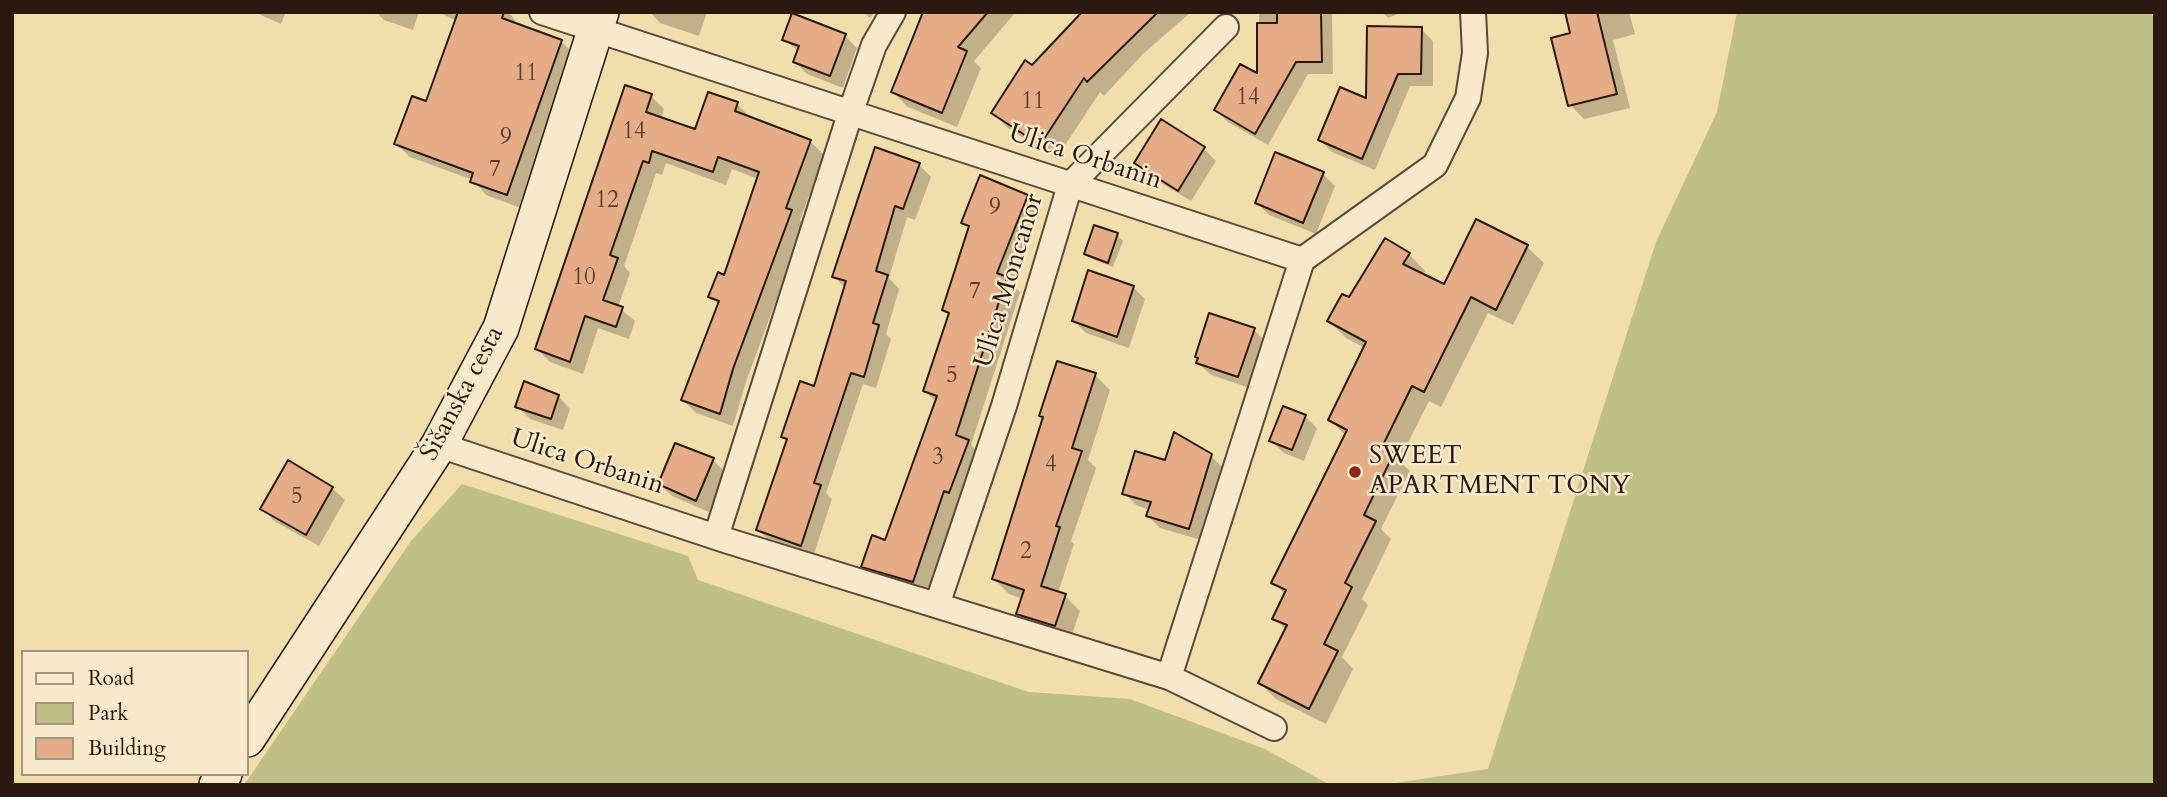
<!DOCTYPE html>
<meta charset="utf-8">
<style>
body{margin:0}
#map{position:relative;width:2167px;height:797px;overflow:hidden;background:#f2ddad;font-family:Cardo,serif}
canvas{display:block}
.frame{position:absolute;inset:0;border:14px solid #291911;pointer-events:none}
.legend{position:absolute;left:21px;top:650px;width:228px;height:126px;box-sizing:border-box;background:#f7e9ca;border:2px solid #a59680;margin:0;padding:9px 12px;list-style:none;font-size:21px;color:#291911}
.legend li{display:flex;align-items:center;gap:14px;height:35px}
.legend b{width:35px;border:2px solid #a59680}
</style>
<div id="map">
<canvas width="2167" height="797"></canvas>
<div class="frame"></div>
<ul class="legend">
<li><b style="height:9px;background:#f7e9ca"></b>Road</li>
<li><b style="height:19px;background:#bec087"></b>Park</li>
<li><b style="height:19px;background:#e4ac87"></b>Building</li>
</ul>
</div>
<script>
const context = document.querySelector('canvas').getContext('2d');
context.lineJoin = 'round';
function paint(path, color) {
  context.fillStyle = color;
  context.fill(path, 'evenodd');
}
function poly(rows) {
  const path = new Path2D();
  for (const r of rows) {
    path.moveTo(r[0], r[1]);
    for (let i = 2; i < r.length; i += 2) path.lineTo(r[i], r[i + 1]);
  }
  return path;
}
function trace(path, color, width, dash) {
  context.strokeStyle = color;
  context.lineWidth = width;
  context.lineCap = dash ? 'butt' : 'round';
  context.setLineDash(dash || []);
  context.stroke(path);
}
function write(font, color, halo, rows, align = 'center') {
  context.font = font + ' Cardo,serif';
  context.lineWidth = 5;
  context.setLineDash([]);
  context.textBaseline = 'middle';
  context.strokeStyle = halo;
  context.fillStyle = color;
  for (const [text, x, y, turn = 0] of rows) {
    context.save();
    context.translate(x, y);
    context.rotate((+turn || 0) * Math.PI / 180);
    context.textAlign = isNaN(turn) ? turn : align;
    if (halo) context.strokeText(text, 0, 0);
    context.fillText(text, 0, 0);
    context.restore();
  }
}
paint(poly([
 [1737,12,2155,12,2155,785,1382,785,1488,769,1656,242,1717,112],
 [462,484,688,556,698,580,1029,692,1130,699,1265,749,1330,785,244,785,411,541]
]), '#bec087');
paint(poly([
 [254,12,286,12,281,24],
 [376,12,419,12,413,30,384,20],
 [438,12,509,12,518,25,561,41,575,55,521,208,486,195,473,180,410,157,396,143,427,103,457,21],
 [650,12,707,12,699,36,660,23],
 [863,12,875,12,870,18],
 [936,12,1016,12,974,61,981,68,957,127,908,107,893,92],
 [1084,12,1191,12,1143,54,1104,96,1100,92,1056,159,1008,128,993,113],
 [1259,12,1332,12,1333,74,1308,74,1268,145,1228,122,1216,110,1258,76],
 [1382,12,1403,12,1388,18],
 [1567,12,1629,12,1635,34,1613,40,1630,108,1584,119,1570,105,1572,34],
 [1421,29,1433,41,1433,86,1410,86,1375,170,1332,152,1320,140,1368,101],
 [845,36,857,48,843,88,807,74,795,62,799,52,784,39],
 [651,96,664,109,661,119,696,131,737,104,750,117,810,141,824,155,800,220,804,224,746,382,733,426,696,413,683,400,719,305,710,296,725,277,758,179,732,169,726,185,666,163,662,175,656,173,624,266,630,273,618,307,635,321,629,339,598,328,583,374,550,362,537,349],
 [1161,122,1204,149,1216,161,1191,201,1148,175,1136,162],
 [919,165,931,177,915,220,907,217,889,278,899,289,886,334,891,339,876,388,863,384,826,493,832,499,813,557,771,542,758,530,788,441,783,436,815,388,845,288,834,276],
 [1323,174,1335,186,1316,234,1269,215,1257,203],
 [1027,196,1041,210,1012,284,1020,292,971,445,981,455,963,505,958,503,927,595,877,580,863,566,886,542,936,402,925,391,950,316,944,310,970,229,963,222],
 [1477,222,1527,247,1544,263,1513,325,1488,313,1441,407,1429,401,1399,461,1410,471,1381,529,1391,539,1362,599,1368,605,1342,657,1353,669,1326,724,1276,699,1260,683,1286,630,1274,618,1286,595,1273,582,1346,436,1330,420,1365,348,1346,338,1329,321,1349,300,1409,254,1425,271,1423,275,1445,286],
 [1117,235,1123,241,1113,267,1092,259,1086,254],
 [1133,287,1145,299,1129,348,1086,333,1074,321],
 [1254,330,1266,342,1250,388,1211,375,1198,363],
 [1095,375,1110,390,1088,460,1096,468,1071,541,1074,544,1058,593,1065,596,1080,611,1070,640,1033,629,1018,614,1023,599,1009,594,994,579,1045,419,1041,415],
 [558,396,570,409,563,430,530,419,518,407],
 [1305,416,1317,428,1304,461,1284,453,1271,441],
 [1211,456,1223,468,1201,540,1160,528,1148,516,1150,510,1136,505,1124,493,1166,463],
 [713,460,725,472,709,512,672,496,660,484],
 [332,488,345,500,319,546,274,521,262,508]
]), '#0003');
const building = poly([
 [458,12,504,12,502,18,562,40,507,195,470,182,473,173,394,144,412,96,426,101,458,12],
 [923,12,988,12,958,47,967,51,942,113,891,92,923,12],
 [1082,12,1158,12,1087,82,1084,78,1040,145,991,113,1025,60,1032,65,1082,12],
 [1277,12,1321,12,1322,62,1296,62,1255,134,1214,110,1240,64,1257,73,1257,23,1277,23,1277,12],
 [1565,12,1597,12,1617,94,1568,106,1551,38,1570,33,1565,12],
 [792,13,846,34,830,76,793,62,799,46,782,40,792,13],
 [1367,26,1422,27,1421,74,1398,74,1362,159,1318,140,1340,87,1366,98,1367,26],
 [625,85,652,94,646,112,695,129,708,92,738,102,735,111,811,140,786,208,792,210,733,369,720,414,681,400,719,301,708,297,718,272,724,275,759,172,718,157,713,172,652,151,649,163,643,161,610,255,618,258,603,300,623,307,616,327,585,316,570,362,535,349,625,85],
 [1161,119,1205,147,1178,191,1134,163,1161,119],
 [875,147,920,163,903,209,895,206,876,271,888,275,873,323,879,325,864,377,851,373,814,483,821,485,801,546,756,530,787,439,781,437,800,381,814,386,846,281,832,277,875,147],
 [1275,152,1324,172,1303,223,1255,203,1275,152],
 [980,175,1028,195,997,273,1007,277,956,435,969,440,949,493,944,491,913,582,861,567,872,535,885,540,937,396,923,391,949,313,942,310,969,226,961,223,980,175],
 [1476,219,1528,245,1496,310,1471,297,1424,392,1412,386,1382,447,1394,453,1364,515,1376,521,1345,583,1352,587,1324,644,1338,651,1309,709,1258,683,1287,625,1272,619,1286,590,1271,583,1347,430,1328,420,1366,342,1327,321,1342,294,1349,297,1385,238,1410,253,1403,264,1444,284,1476,219],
 [1094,225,1118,233,1108,263,1084,254,1094,225],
 [1088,270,1134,286,1117,337,1072,321,1088,270],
 [1209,313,1255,328,1238,377,1196,363,1198,358,1195,357,1209,313],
 [1057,361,1096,373,1072,448,1082,451,1056,526,1060,527,1041,586,1066,594,1055,626,1016,614,1024,590,992,579,1043,417,1039,416,1057,361],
 [524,381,559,395,551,419,515,407,524,381],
 [1283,406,1306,415,1292,450,1269,441,1283,406],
 [1174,432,1212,454,1189,529,1146,516,1151,502,1122,494,1135,451,1165,460,1174,432],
 [675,443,714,458,696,501,658,484,675,443],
 [288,460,333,487,306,535,260,509,288,460]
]);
paint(building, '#e4ac87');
trace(building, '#291911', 2);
const minor = poly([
 [542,12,1302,260],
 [439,445,725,540,1169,677,1274,728],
 [716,537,850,114,874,45,893,12],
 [937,605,1004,406,1070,185,1226,27],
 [1169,677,1302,260,1435,165,1468,98,1475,53,1473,12]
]);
const secondary = poly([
 [247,739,439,445,501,328,601,12],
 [217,785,224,774]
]);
trace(minor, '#5b4a38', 28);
trace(secondary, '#291911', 38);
trace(minor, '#f7e9ca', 24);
trace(secondary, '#f7e9ca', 35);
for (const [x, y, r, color] of [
 [1355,472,7,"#8f2418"]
]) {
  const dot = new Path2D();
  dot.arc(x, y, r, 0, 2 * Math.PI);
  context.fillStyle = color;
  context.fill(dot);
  trace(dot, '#f7e9ca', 2.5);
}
write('23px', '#583e2e', null, [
 ["11",526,75],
 ["14",1248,99],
 ["11",1033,103],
 ["14",634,133],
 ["9",506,139],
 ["7",495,171],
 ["12",607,202],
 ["9",995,209],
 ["10",584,279],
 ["7",975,293],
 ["5",952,377],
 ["3",938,459],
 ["4",1051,466],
 ["5",297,498],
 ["2",1026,553]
]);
write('26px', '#291911', '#f7e9ca', [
 ["Ulica Orbanin",1085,158,18],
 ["Ulica Moncanor",1010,281,-73],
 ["Šišanska cesta",463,394,-62],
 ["Ulica Orbanin",587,463,18]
]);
write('26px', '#291911', '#f7e9ca', [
 ["SWEET",1369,457],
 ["APARTMENT TONY",1369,487]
], 'left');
</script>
